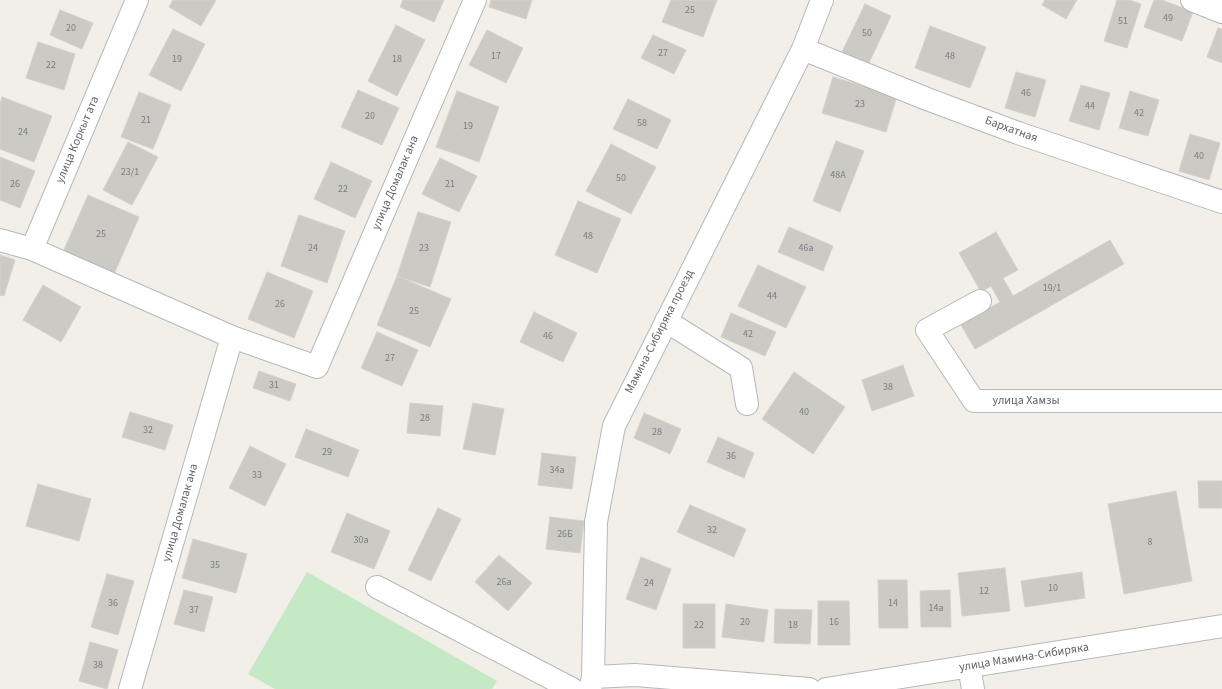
<!DOCTYPE html>
<meta charset="utf-8">
<style>
body{margin:0}
canvas{display:block;background:#f1efe8}
</style>
<canvas width="1222" height="689"></canvas>
<script>
const context = document.querySelector('canvas').getContext('2d');
context.lineJoin = 'round';
function paint(path, color) {
  context.fillStyle = color;
  context.fill(path, 'evenodd');
}
function poly(rows) {
  const path = new Path2D();
  for (const r of rows) {
    path.moveTo(r[0], r[1]);
    for (let i = 2; i < r.length; i += 2) path.lineTo(r[i], r[i + 1]);
  }
  return path;
}
function trace(path, color, width, dash) {
  context.strokeStyle = color;
  context.lineWidth = width;
  context.lineCap = dash ? 'butt' : 'round';
  context.setLineDash(dash || []);
  context.stroke(path);
}
function write(font, color, halo, rows, align = 'center') {
  context.font = font + ' "Source Sans 3",sans-serif';
  context.lineWidth = 3.5;
  context.setLineDash([]);
  context.textBaseline = 'middle';
  context.strokeStyle = halo;
  context.fillStyle = color;
  for (const [text, x, y, turn = 0] of rows) {
    context.save();
    context.translate(x, y);
    context.rotate((+turn || 0) * Math.PI / 180);
    context.textAlign = isNaN(turn) ? turn : align;
    if (halo) context.strokeText(text, 0, 0);
    context.fillText(text, 0, 0);
    context.restore();
  }
}
paint(poly([
 [307,572,497,681,492,689,275,689,248,674]
]), '#c5e8c5');
const building = poly([
 [173,0,216,0,201,26,169,7,173,0],
 [403,0,444,0,434,22,400,7,403,0],
 [491,0,532,0,526,19,489,7,491,0],
 [671,0,717,0,703,37,662,22,671,0],
 [1045,0,1077,0,1066,19,1042,5,1045,0],
 [1117,0,1129,0,1141,4,1127,48,1104,41,1117,0],
 [1154,0,1162,0,1193,12,1182,41,1144,27,1154,0],
 [865,4,891,16,868,65,842,52,865,4],
 [60,10,93,23,82,49,50,35,60,10],
 [396,25,425,40,397,96,368,81,396,25],
 [930,26,986,47,970,88,915,68,930,26],
 [1218,28,1222,29,1222,63,1207,57,1218,28],
 [173,29,205,44,181,91,149,75,173,29],
 [487,30,523,48,506,83,469,65,487,30],
 [653,35,686,50,674,74,641,58,653,35],
 [38,42,75,54,64,90,26,78,38,42],
 [1016,72,1046,80,1035,117,1005,108,1016,72],
 [833,77,897,96,886,132,822,113,833,77],
 [1081,85,1110,93,1099,130,1069,121,1081,85],
 [358,90,399,108,382,145,341,127,358,90],
 [457,91,499,107,479,162,436,147,457,91],
 [1130,91,1159,100,1148,136,1119,128,1130,91],
 [139,92,171,105,153,149,121,137,139,92],
 [2,97,52,116,34,162,0,149,0,104,2,97],
 [628,99,671,120,657,149,613,129,628,99],
 [1190,134,1220,143,1209,180,1179,171,1190,134],
 [836,141,864,151,840,212,813,201,836,141],
 [128,142,158,157,132,205,103,190,128,142],
 [611,144,656,167,631,214,586,191,611,144],
 [0,157,35,171,20,208,0,200,0,157],
 [440,158,477,176,459,212,422,194,440,158],
 [331,162,372,181,355,218,314,199,331,162],
 [88,195,139,217,114,274,63,252,88,195],
 [578,201,621,219,597,273,555,255,578,201],
 [418,212,451,222,430,287,397,276,418,212],
 [299,215,345,231,327,283,281,266,299,215],
 [789,227,833,246,823,271,778,252,789,227],
 [996,232,1018,270,1003,278,1013,296,1110,240,1124,264,975,349,961,325,1000,302,991,286,981,292,959,253,996,232],
 [0,255,15,260,4,296,0,295,0,255],
 [758,265,806,287,786,328,738,306,758,265],
 [267,272,313,291,294,338,248,319,267,272],
 [397,276,451,299,430,347,377,325,397,276],
 [43,285,81,307,61,342,23,320,43,285],
 [534,312,577,333,563,362,520,342,534,312],
 [731,313,776,332,765,356,721,337,731,313],
 [377,332,418,350,402,386,361,368,377,332],
 [903,365,914,396,872,411,862,380,903,365],
 [259,371,296,384,290,401,253,388,259,371],
 [794,372,845,407,813,454,762,419,794,372],
 [410,403,443,406,440,436,407,433,410,403],
 [473,403,504,409,495,455,463,449,473,403],
 [130,412,173,425,165,450,122,437,130,412],
 [644,413,681,429,670,454,634,438,644,413],
 [306,429,359,450,348,477,295,457,306,429],
 [718,437,754,453,744,478,707,462,718,437],
 [250,446,286,464,265,506,229,488,250,446],
 [542,453,576,457,572,489,538,485,542,453],
 [1198,481,1222,481,1222,508,1199,508,1198,481],
 [38,484,91,499,79,541,26,526,38,484],
 [1176,491,1192,581,1124,594,1108,504,1176,491],
 [690,505,746,529,734,557,677,532,690,505],
 [438,508,461,519,431,581,408,570,438,508],
 [347,513,390,531,374,569,331,552,347,513],
 [550,517,584,521,580,553,546,549,550,517],
 [193,539,247,554,236,593,182,578,193,539],
 [499,555,532,583,508,611,475,582,499,555],
 [641,557,671,569,656,610,626,599,641,557],
 [1005,568,1010,611,962,616,958,573,1005,568],
 [1082,572,1085,598,1025,607,1021,581,1082,572],
 [107,574,134,581,118,635,91,627,107,574],
 [878,580,907,580,908,628,879,628,878,580],
 [184,590,213,597,204,632,174,624,184,590],
 [950,590,951,627,921,627,920,591,950,590],
 [818,601,849,601,850,645,818,645,818,601],
 [683,604,715,604,715,648,683,648,683,604],
 [726,604,768,610,764,642,722,637,726,604],
 [775,609,812,610,810,644,774,643,775,609],
 [90,642,118,650,107,689,79,681,90,642]
]);
paint(building, '#cccac5');
trace(building, '#d6d1c6', 1);
const minor = poly([
 [1192,0,1222,12],
 [803,49,927,99,1018,133,1222,202],
 [0,240,32,249,137,0],
 [32,249,232,337,317,367,475,0],
 [980,301,927,330,974,401,1222,401],
 [666,321,741,368,747,404],
 [377,587,572,689],
 [969,666,973,689],
 [593,677,635,675,809,689],
 [130,689,232,337],
 [590,689,593,677,596,522,614,426,803,49,822,0],
 [826,689,1222,626]
]);
trace(minor, '#b5b8bc', 24);
trace(minor, '#fff', 22);
write('10px', '#7a7d7f', null, [
 ["25",690,11],
 ["49",1168,19],
 ["51",1123,22],
 ["20",71,29],
 ["50",867,34],
 ["27",663,54],
 ["17",496,57],
 ["48",950,57],
 ["19",177,60],
 ["18",397,60],
 ["22",51,66],
 ["46",1026,94],
 ["23",860,105],
 ["44",1090,107],
 ["42",1139,114],
 ["20",370,117],
 ["21",146,121],
 ["58",642,124],
 ["19",468,127],
 ["24",23,133],
 ["40",1199,157],
 ["23/1",130,173],
 ["48А",838,176],
 ["50",621,179],
 ["26",15,185],
 ["21",450,185],
 ["22",343,190],
 ["25",101,235],
 ["48",588,237],
 ["24",313,249],
 ["23",424,249],
 ["46а",806,249],
 ["19/1",1052,289],
 ["44",772,297],
 ["26",280,305],
 ["25",414,312],
 ["42",748,335],
 ["46",548,337],
 ["27",390,359],
 ["31",274,386],
 ["38",888,388],
 ["40",804,413],
 ["28",425,419],
 ["32",148,431],
 ["28",657,433],
 ["29",327,453],
 ["36",731,457],
 ["34а",557,471],
 ["33",257,476],
 ["32",712,531],
 ["26Б",565,535],
 ["30а",361,541],
 ["8",1150,543],
 ["35",215,566],
 ["26а",504,583],
 ["24",649,584],
 ["10",1053,589],
 ["12",984,592],
 ["36",113,604],
 ["14",893,604],
 ["14а",936,609],
 ["37",194,611],
 ["20",745,623],
 ["16",834,623],
 ["22",699,626],
 ["18",793,626],
 ["38",98,666]
]);
write('12px', '#5f6368', '#fff', [
 ["Бархатная",1011,130,20],
 ["улица Коркыт ата",78,140,-67],
 ["улица Домалак ана",396,183,-67],
 ["Мамина-Сибиряка проезд",660,332,-63],
 ["улица Хамзы",1026,401],
 ["улица Домалак ана",181,513,-74],
 ["улица Мамина-Сибиряка",1024,658,-9]
]);
</script>
